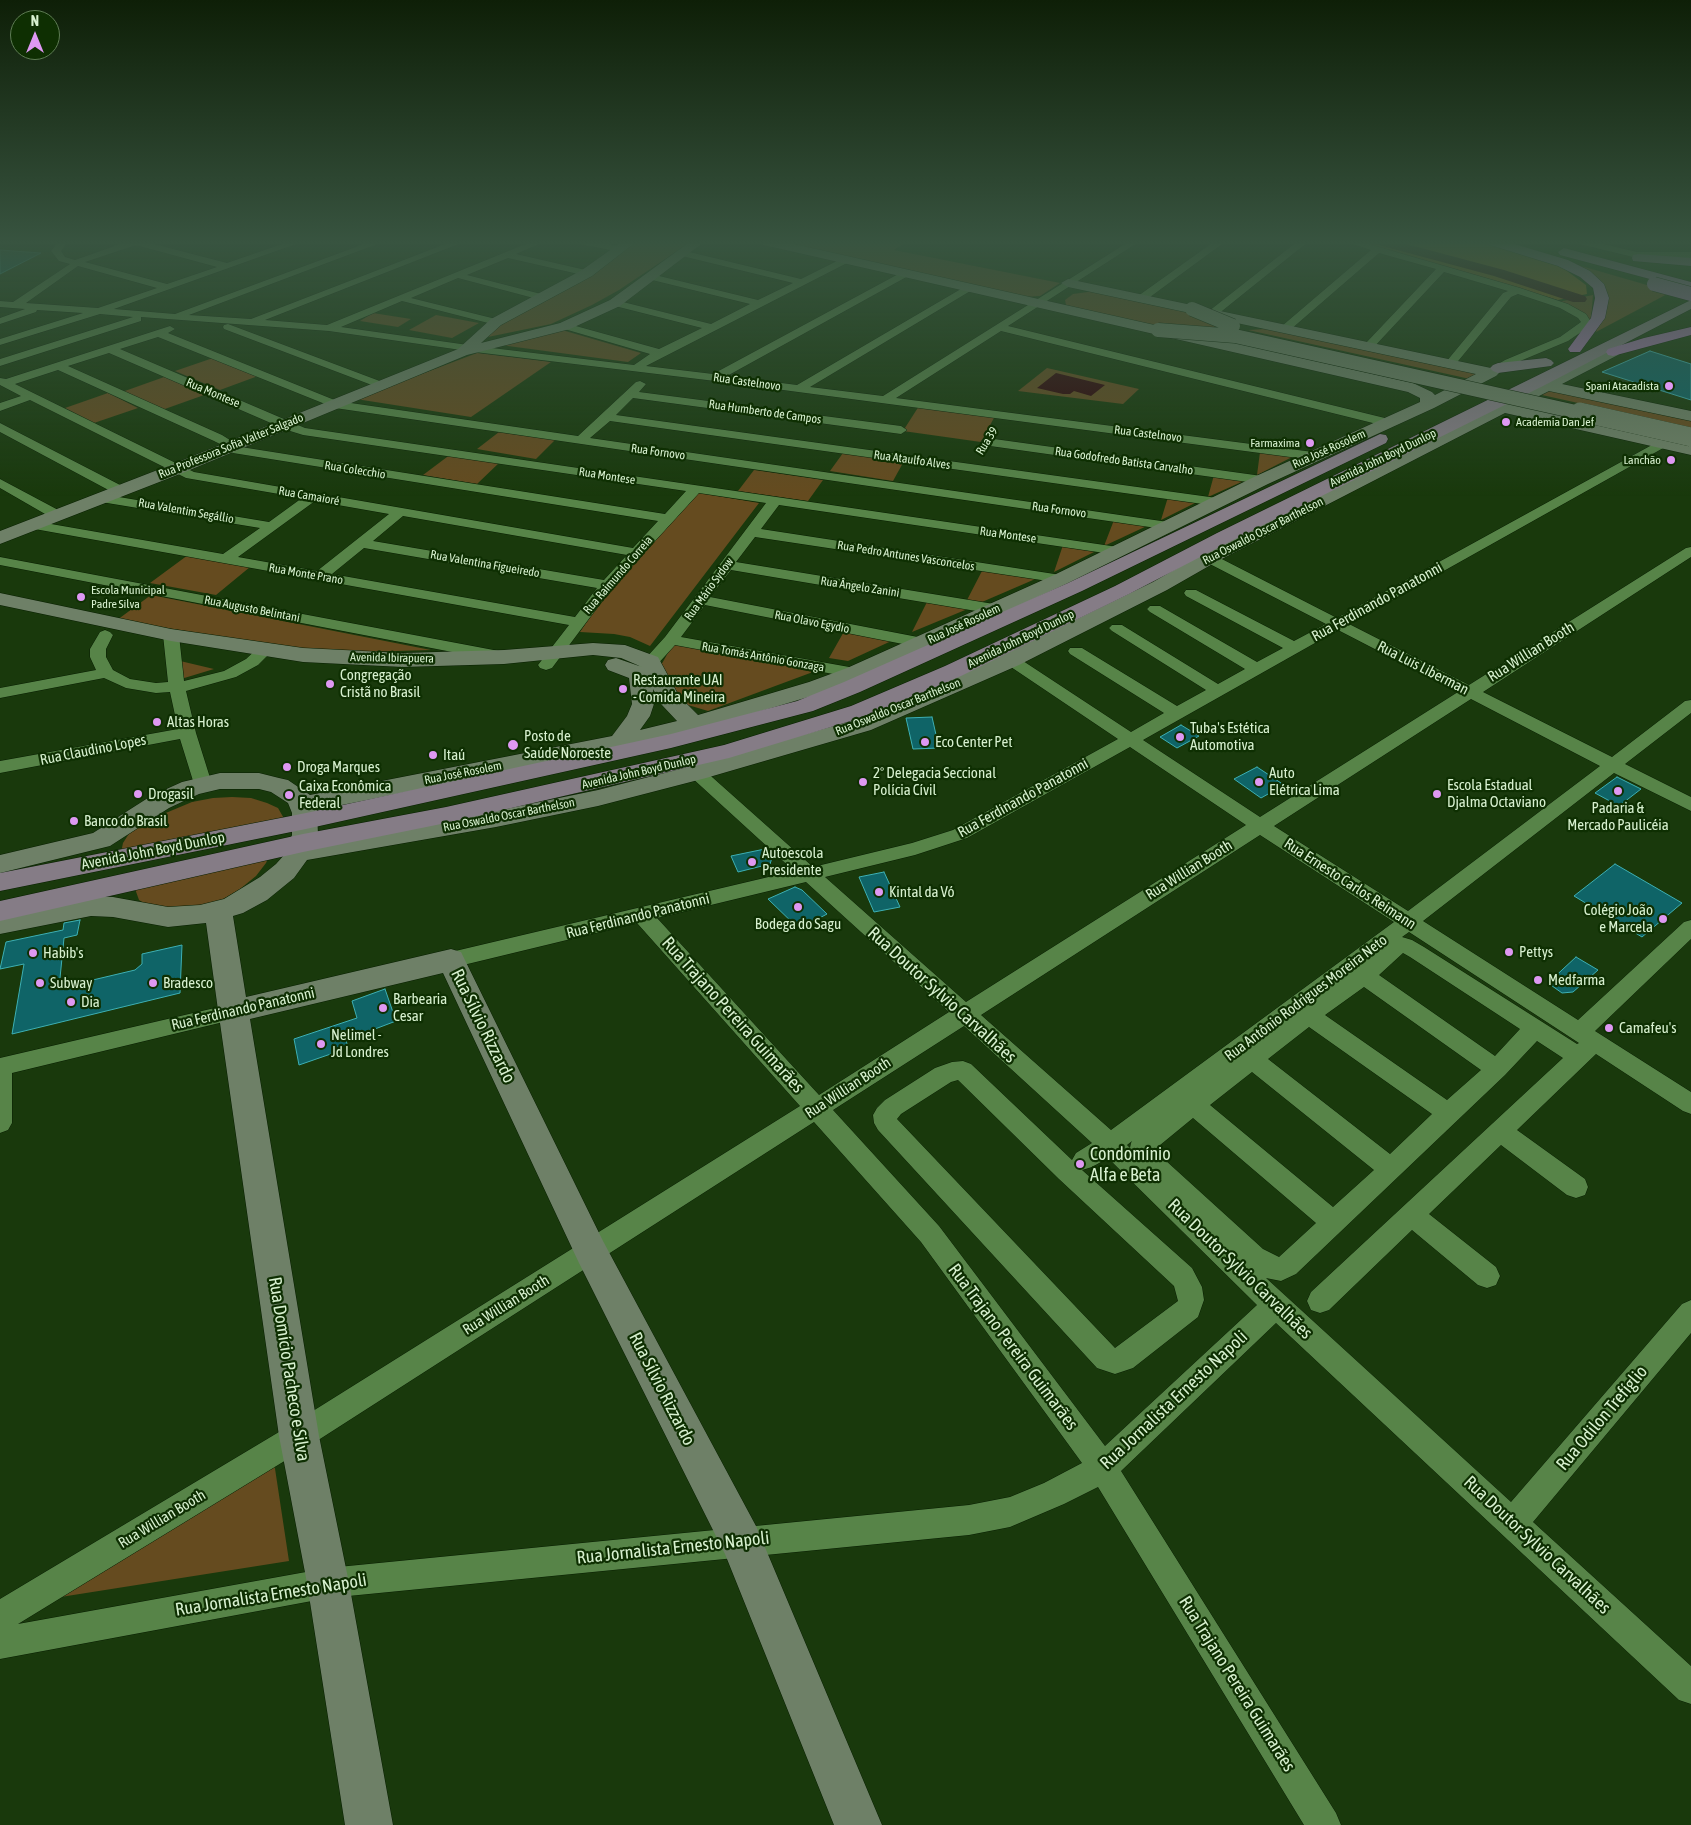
<!DOCTYPE html>
<meta charset="utf-8">
<style>
body{margin:0}
#map{position:relative;width:1691px;height:1825px;overflow:hidden;background:#19390c;font-family:"Asap Condensed",sans-serif}
canvas{display:block}
.north{position:absolute;left:10px;top:10px;width:50px;height:50px;box-sizing:border-box;background:#0e2f02;border:1px solid #5e7c54;border-radius:50%;rotate:0deg;font-size:14px;font-weight:700;line-height:20px;text-align:center;color:#d7f0cf}
.north::after{content:'';display:block;margin:auto;width:18px;height:22px;background:#de98f2;clip-path:polygon(50% 0,100% 100%,50% 72%,0 100%)}
</style>
<div id="map">
<canvas width="1691" height="1825"></canvas>
<div class="north">N</div>
</div>
<script>
const context = document.querySelector('canvas').getContext('2d');
context.lineJoin = 'round';
function paint(path, color) {
  context.fillStyle = color;
  context.fill(path, 'evenodd');
}
function poly(rows) {
  const path = new Path2D();
  for (const r of rows) {
    path.moveTo(r[0], r[1]);
    for (let i = 2; i < r.length; i += 2) path.lineTo(r[i], r[i + 1]);
  }
  return path;
}
function trace(path, color, width, dash) {
  context.strokeStyle = color;
  context.lineWidth = width;
  context.lineCap = dash ? 'butt' : 'round';
  context.setLineDash(dash || []);
  context.stroke(path);
}
function write(font, color, halo, rows, align = 'center') {
  context.font = font + ' "Asap Condensed",sans-serif';
  context.lineWidth = 4.5;
  context.setLineDash([]);
  context.textBaseline = 'middle';
  context.strokeStyle = halo;
  context.fillStyle = color;
  for (const [text, x, y, turn = 0] of rows) {
    context.save();
    context.translate(x, y);
    context.rotate((+turn || 0) * Math.PI / 180);
    context.textAlign = isNaN(turn) ? turn : align;
    if (halo) context.strokeText(text, 0, 0);
    context.fillText(text, 0, 0);
    context.restore();
  }
}
paint(poly([
 [634,241,692,241,619,290,592,305,551,324,488,337,490,328,614,259],
 [771,241,908,241,894,250,1060,283,1040,296,1023,297],
 [1571,263,1671,292,1596,332,1604,305,1605,294],
 [1095,291,1191,310,1234,328,1163,329,1070,307,1066,305,1065,300,1073,294],
 [1593,295,1591,320,1571,307,1558,302],
 [373,313,411,319,398,327,360,321],
 [436,315,479,323,452,338,409,330],
 [1266,329,1484,374,1470,379,1248,330],
 [562,330,641,353,628,362,493,344],
 [477,353,551,362,471,417,356,399],
 [213,358,258,376,220,390,175,371],
 [1047,368,1139,389,1123,404,1018,391],
 [167,376,207,394,162,410,122,392],
 [1553,389,1691,418,1691,428,1542,395],
 [108,393,138,408,94,423,65,408],
 [919,406,995,416,981,442,903,431],
 [499,432,555,440,536,459,477,449],
 [1260,452,1294,456,1257,475],
 [843,453,904,461,893,481,830,471],
 [451,454,500,462,477,484,423,475],
 [754,470,823,480,808,501,738,491],
 [1214,475,1248,479,1208,497],
 [694,492,759,503,650,646,630,637,614,634,580,632,607,592],
 [1168,497,1199,501,1161,520],
 [1114,520,1149,525,1104,546],
 [1063,545,1098,550,1054,572],
 [188,555,250,567,216,595,150,583],
 [983,569,1040,577,982,602,967,600],
 [151,595,431,650,322,653,117,620],
 [928,600,970,608,912,632],
 [846,628,900,637,848,661,829,658],
 [673,644,821,669,708,711,678,702,660,667],
 [176,660,214,669,181,679],
 [232,797,251,798,267,803,278,808,286,822,120,857,123,843,130,832,149,820,192,802,213,798],
 [270,854,266,863,256,876,240,889,223,899,206,905,185,909,150,907,139,900,134,886],
 [274,1462,289,1561,48,1599]
]), '#654b1f');
paint(poly([
 [1357,241,1478,241,1534,257,1563,268,1586,285,1587,294,1558,300]
]), '#876017');
paint(poly([
 [1056,373,1105,385,1091,396,1074,391,1070,394,1063,394,1037,388]
]), '#300208');
paint(poly([
 [1373,241,1395,241,1504,270,1585,296,1587,299,1585,302,1573,302,1494,276,1375,244,1373,241]
]), '#300208');
const building = poly([
 [0,250,41,253,0,274,0,250],
 [1650,351,1691,364,1691,400,1602,372,1650,351],
 [932,717,939,748,913,749,906,718,932,717],
 [1181,725,1199,736,1177,748,1160,737,1181,725],
 [1257,767,1284,785,1261,798,1234,779,1257,767],
 [1617,777,1641,789,1619,806,1595,793,1617,777],
 [765,849,772,858,770,864,738,872,731,856,765,849],
 [1615,864,1682,903,1642,937,1574,896,1615,864],
 [884,872,900,907,874,912,859,877,884,872],
 [795,887,802,890,827,914,799,929,768,899,795,887],
 [80,920,77,935,64,938,59,988,135,970,142,964,142,954,182,945,180,993,12,1034,24,964,0,969,6,942,63,930,64,923,80,920],
 [1576,957,1598,970,1573,992,1562,993,1548,983,1576,957],
 [385,989,396,1021,346,1040,348,1048,299,1065,294,1039,357,1018,352,1001,385,989]
]);
paint(building, '#0f6467');
trace(building, '#3db0b4', 1);
const street = poly([
 [59,241,68,241,61,251,65,257,75,260,129,241,142,241,227,263,291,241,304,241,114,309,175,314,372,241,385,241,189,315,251,319,453,241,466,241,265,320,327,325,533,241,545,241,516,254,590,271,590,275,587,276,508,258,467,275,545,295,545,299,541,300,458,278,411,298,500,320,501,322,500,324,496,325,402,301,341,327,475,346,634,365,650,354,561,328,560,326,565,323,659,349,702,328,611,305,611,301,615,300,711,324,750,304,648,279,648,275,651,274,758,300,793,283,678,255,678,251,681,250,801,279,843,258,849,258,849,262,646,366,713,374,904,271,910,271,910,275,727,376,797,385,966,286,972,286,972,290,810,387,883,396,1130,241,1140,241,1008,326,1393,420,1395,423,1389,427,1001,331,896,398,1313,452,1319,456,1313,460,715,381,475,352,329,331,141,317,141,321,0,366,0,359,133,317,100,314,0,345,0,339,83,313,37,310,36,312,0,324,0,318,25,309,0,307,0,301,13,302,70,264,59,261,51,251,59,241],
 [136,245,217,267,167,284,85,262,136,245],
 [78,266,157,288,98,308,26,303,78,266],
 [576,241,594,241,623,247,625,249,620,252,581,244,576,241],
 [1215,241,1226,241,1146,300,1138,300,1138,296,1215,241],
 [1298,241,1309,241,1217,315,1209,315,1209,311,1298,241],
 [1345,241,1358,241,1520,288,1568,304,1586,314,1591,322,1587,328,1568,341,1513,364,1495,375,1487,375,1485,373,1487,371,1505,360,1560,337,1581,322,1578,318,1560,308,1518,294,1511,297,1454,366,1446,366,1444,364,1446,362,1503,293,1508,291,1444,272,1373,348,1365,348,1364,346,1365,344,1436,269,1379,253,1290,330,1282,330,1281,328,1282,326,1371,250,1345,241],
 [1574,241,1590,241,1637,252,1691,252,1691,258,1637,258,1576,243,1574,241],
 [228,324,385,383,387,385,381,388,377,387,224,329,223,327,224,325,228,324],
 [170,326,175,329,168,333,337,401,578,436,636,382,640,381,646,384,639,392,901,426,907,430,901,434,633,398,616,415,1217,498,1224,502,1217,506,610,421,590,438,1175,523,1177,526,1175,529,1170,530,335,408,158,337,120,349,305,428,1118,547,1123,548,1125,551,1123,554,1118,555,779,505,761,529,1061,575,1066,576,1068,579,1066,582,1061,583,755,537,736,562,994,604,999,606,1002,609,999,612,994,614,731,570,710,597,923,638,929,640,931,643,929,646,923,648,705,605,681,637,855,668,861,670,863,673,861,676,855,678,675,645,646,677,634,677,632,674,634,671,665,637,766,503,699,493,612,588,552,668,546,670,540,668,538,665,569,625,29,528,27,525,34,521,223,554,260,528,101,502,94,498,101,494,269,522,302,498,186,478,30,400,0,411,0,403,21,396,0,385,0,378,6,379,170,326],
 [109,353,287,430,303,435,686,491,665,514,241,447,222,435,68,366,109,353],
 [58,370,214,441,228,448,233,453,658,521,633,548,194,472,15,384,58,370],
 [315,501,389,514,317,571,238,557,315,501],
 [403,516,627,555,604,580,373,541,403,516],
 [364,548,597,588,575,617,332,574,364,548],
 [0,423,124,487,126,490,124,493,114,493,0,432,0,423],
 [987,438,1262,476,1268,480,1262,484,983,445,981,442,983,439,987,438],
 [1661,440,1667,444,1665,447,1349,624,1469,685,1686,548,1691,547,1691,557,1483,692,1612,757,1685,701,1691,700,1691,713,1625,764,1691,797,1691,811,1614,773,1423,921,1578,1020,1684,922,1691,920,1691,939,1595,1031,1691,1092,1691,1114,1683,1111,1596,1054,1517,1130,1585,1179,1588,1187,1585,1195,1576,1198,1567,1195,1501,1145,1429,1214,1496,1267,1500,1276,1496,1285,1487,1288,1478,1285,1412,1230,1329,1310,1320,1313,1311,1310,1307,1301,1311,1292,1563,1058,1537,1041,1505,1075,1296,1274,1281,1281,1266,1278,1511,1502,1682,1304,1691,1300,1691,1333,1533,1522,1691,1666,1691,1704,1679,1700,1276,1323,1121,1471,1336,1813,1341,1825,1304,1825,1098,1487,1064,1504,1010,1527,969,1535,328,1598,0,1659,0,1599,289,1426,800,1106,637,923,451,968,444,965,441,960,444,955,451,952,794,871,691,777,688,773,691,769,697,767,703,769,813,867,912,843,953,830,1118,739,1005,663,1003,660,1005,657,1017,657,1131,732,1164,713,1070,654,1068,651,1070,648,1082,648,1177,706,1206,690,1112,631,1109,628,1112,625,1122,625,1218,684,1245,669,1150,612,1147,609,1150,606,1160,606,1257,662,1283,648,1186,596,1184,593,1186,590,1196,590,1294,641,1326,624,1204,561,1202,558,1204,555,1214,555,1337,618,1661,440],
 [1338,630,1458,692,1260,817,1143,740,1338,630],
 [1471,699,1600,766,1408,911,1274,826,1471,699],
 [1130,747,1246,825,966,1002,825,877,915,855,967,838,1130,747],
 [1260,835,1394,922,1111,1130,981,1015,1260,835],
 [806,882,949,1012,819,1095,657,918,806,882],
 [1409,932,1579,1043,1577,1044,1424,947,1412,940,1402,937,1409,932],
 [1403,953,1410,957,1520,1029,1495,1056,1379,975,1403,953],
 [1364,987,1481,1070,1447,1100,1325,1015,1364,987],
 [964,1026,1092,1143,1076,1153,1072,1160,971,1064,963,1061,952,1062,935,1068,885,1100,877,1108,873,1115,874,1123,878,1130,1097,1368,1115,1374,1133,1368,1198,1317,1204,1300,1202,1287,1192,1268,1082,1170,1092,1167,1108,1158,1257,1305,1105,1446,939,1226,833,1110,964,1026],
 [1309,1027,1432,1114,1390,1154,1268,1059,1309,1027],
 [1252,1072,1374,1170,1333,1207,1210,1105,1252,1072],
 [958,1080,1059,1179,1174,1286,1178,1301,1115,1348,897,1119,901,1114,951,1082,958,1080],
 [1193,1118,1316,1223,1279,1257,1263,1249,1154,1150,1193,1118],
 [814,1122,921,1242,1082,1463,1044,1483,1010,1497,969,1505,328,1568,18,1624,309,1446,814,1122],
 [1132,1141,1131,1143,1130,1148,1127,1145,1132,1141],
 [0,479,62,512,64,515,57,519,52,518,0,488,0,479],
 [0,557,499,651,505,653,507,656,505,659,499,661,0,565,0,557],
 [105,630,110,632,113,635,106,649,106,657,113,670,130,679,156,683,168,682,163,635,166,632,171,630,176,632,179,635,184,681,224,671,246,659,259,647,271,647,273,650,258,665,236,677,186,691,196,733,212,784,209,788,203,790,197,788,194,784,180,739,0,773,0,761,178,729,170,692,156,693,126,688,104,678,0,698,0,688,96,670,90,657,90,649,100,632,105,630],
 [232,1004,240,1006,243,1012,240,1018,12,1073,12,1123,8,1130,0,1133,0,1058,232,1004]
]);
const secondary = poly([
 [623,241,637,241,592,276,501,325,481,343,560,323,610,300,691,241,705,241,620,306,570,329,467,355,185,472,0,544,0,531,173,464,458,349,491,319,582,270,623,241],
 [758,241,780,241,1413,383,1432,392,1435,395,1476,374,1068,287,1061,283,1068,279,1491,368,1496,370,1499,373,1496,376,1434,408,1268,484,1068,583,863,678,825,692,701,729,620,749,317,810,318,835,316,841,496,811,598,790,692,766,855,720,1003,655,1153,582,1202,554,1608,349,1618,349,1620,352,1618,355,1562,384,1691,411,1691,421,1549,391,1519,406,1691,445,1691,455,1505,413,1216,562,1167,590,1019,665,871,730,706,778,598,806,496,827,307,860,294,878,267,900,243,913,233,916,246,997,451,949,461,952,603,1241,756,1526,882,1825,834,1825,725,1554,579,1263,443,973,250,1019,319,1436,349,1583,393,1825,345,1825,307,1583,279,1436,219,1016,217,1012,218,1010,206,923,168,927,113,917,91,916,0,934,0,914,91,896,113,897,168,907,200,905,224,899,260,877,276,864,285,854,292,835,292,813,288,803,271,792,259,789,220,789,199,794,169,808,110,846,0,873,0,855,93,833,151,796,182,782,220,773,259,773,279,778,288,780,310,795,612,736,627,716,632,704,629,678,608,670,605,665,608,660,616,658,642,667,621,658,593,655,504,664,403,667,303,662,171,641,0,605,0,593,171,629,303,648,403,653,504,650,593,643,625,645,658,657,679,696,698,715,809,682,847,668,1054,575,1256,476,1420,402,1420,398,1408,392,764,245,758,241],
 [653,689,661,704,677,721,640,730,650,716,654,704,653,689]
]);
const primary = poly([
 [1691,300,1691,309,1543,386,1231,541,1129,594,961,676,867,716,729,758,446,823,303,852,0,921,0,901,303,834,446,807,724,745,851,706,945,666,1115,586,1217,533,1691,300],
 [1546,358,1551,360,1554,363,1551,366,1498,373,1493,371,1490,368,1493,365,1498,363,1546,358],
 [1380,434,1386,435,1388,439,1386,443,1082,591,860,692,813,711,671,748,306,829,0,891,0,873,306,813,671,734,797,701,844,682,1068,583,1380,434]
]);
const highway = poly([
 [1485,241,1504,241,1568,260,1590,271,1604,284,1609,298,1605,318,1580,352,1570,352,1568,349,1591,318,1595,298,1593,288,1580,277,1558,266,1487,244,1485,241],
 [1564,248,1691,282,1691,290,1560,255,1558,252,1564,248],
 [1638,254,1691,258,1691,266,1633,261,1632,258,1633,255,1638,254],
 [1691,327,1691,335,1613,356,1608,355,1606,352,1608,349,1644,338,1691,327]
]);
trace(street, '#081e02', 1);
trace(secondary, '#081e02', 1);
trace(primary, '#081e02', 1);
trace(highway, '#081e02', 1);
paint(street, '#578448');
paint(secondary, '#6e8067');
paint(primary, '#857c86');
paint(highway, '#a376b0');
const secondaryBridgeFar1 = poly([
 [1192,309,1233,326],
 [1158,330,1235,336,1585,414]
]);
const secondaryBridge = poly([
 [1580,412,1691,437]
]);
const highwayBridge = poly([
 [1654,284,1691,294]
]);
trace(secondaryBridgeFar1, '#081e02', 15, []);
trace(secondaryBridge, '#081e02', 19, []);
trace(highwayBridge, '#081e02', 15, []);
trace(secondaryBridgeFar1, '#6e8067', 14);
trace(secondaryBridge, '#6e8067', 19);
trace(highwayBridge, '#a376b0', 14);
const sky = context.createLinearGradient(0, 0, 0, 496);
sky.addColorStop(0, '#0e1f07');
sky.addColorStop(0.49, '#385440');
sky.addColorStop(1, '#38544000');
context.fillStyle = sky;
context.fillRect(0, 0, 1691, 496);
for (const [x, y, r, color] of [
 [1669,386,5,"#de98f2"],
 [1506,422,5,"#de98f2"],
 [1310,443,5,"#de98f2"],
 [1671,460,5,"#de98f2"],
 [81,597,5,"#de98f2"],
 [330,684,5,"#de98f2"],
 [623,689,5,"#de98f2"],
 [157,722,5,"#de98f2"],
 [1180,737,5,"#de98f2"],
 [925,742,5,"#de98f2"],
 [513,745,6,"#de98f2"],
 [433,755,5,"#de98f2"],
 [287,767,5,"#de98f2"],
 [863,782,5,"#de98f2"],
 [1259,782,5,"#de98f2"],
 [1618,791,5,"#de98f2"],
 [138,794,5,"#de98f2"],
 [1437,794,5,"#de98f2"],
 [289,795,5,"#de98f2"],
 [74,821,5,"#de98f2"],
 [752,862,5,"#de98f2"],
 [879,892,5,"#de98f2"],
 [798,907,5,"#de98f2"],
 [1663,919,5,"#de98f2"],
 [1509,952,5,"#de98f2"],
 [33,953,5,"#de98f2"],
 [1538,980,5,"#de98f2"],
 [40,983,5,"#de98f2"],
 [153,983,5,"#de98f2"],
 [71,1002,5,"#de98f2"],
 [383,1008,5,"#de98f2"],
 [1609,1028,5,"#de98f2"],
 [321,1044,5,"#de98f2"],
 [1080,1164,5,"#de98f2"]
]) {
  const dot = new Path2D();
  dot.arc(x, y, r, 0, 2 * Math.PI);
  context.fillStyle = color;
  context.fill(dot);
  trace(dot, '#0e2f02', 2);
}
write('12px', '#d7f0cf', '#0e2f02', [
 ["Rua Castelnovo",747,382,8],
 ["Rua Montese",213,393,23],
 ["Rua Humberto de Campos",765,412,8],
 ["Rua Castelnovo",1148,434,7],
 ["Rua 39",987,441,-58],
 ["Rua Professora Sofia Valter Salgado",231,446,-22],
 ["Rua José Rosolem",1329,449,-24],
 ["Rua Fornovo",658,452,8],
 ["Avenida John Boyd Dunlop",1383,458,-26],
 ["Rua Ataulfo Alves",912,460,8],
 ["Rua Godofredo Batista Carvalho",1124,461,8],
 ["Rua Colecchio",355,470,9],
 ["Rua Montese",607,476,9],
 ["Rua Camaioré",309,496,10],
 ["Rua Fornovo",1059,510,8],
 ["Rua Valentim Segállio",186,511,10],
 ["Rua Oswaldo Oscar Barthelson",1263,531,-27],
 ["Rua Montese",1008,535,8],
 ["Rua Pedro Antunes Vasconcelos",906,556,9],
 ["Rua Valentina Figueiredo",485,564,10],
 ["Rua Monte Prano",306,574,10],
 ["Rua Raimundo Correia",618,575,-49],
 ["Rua Ângelo Zanini",860,587,9],
 ["Rua Mário Sydow",709,589,-54],
 ["Rua Augusto Belintani",252,609,11],
 ["Rua Olavo Egydio",812,622,11],
 ["Rua José Rosolem",964,624,-25],
 ["Avenida John Boyd Dunlop",1021,639,-26],
 ["Rua Tomás Antônio Gonzaga",763,657,10],
 ["Avenida Ibirapuera",392,658,1],
 ["Rua Oswaldo Oscar Barthelson",898,707,-22],
 ["Avenida John Boyd Dunlop",639,772,-13],
 ["Rua José Rosolem",463,773,-11],
 ["Rua Oswaldo Oscar Barthelson",509,815,-11]
]);
write('12px', '#d7f0cf', '#0e2f02', [
 ["Spani Atacadista",1659,386],
 ["Academia Dan Jef",1516,422,"left"],
 ["Farmaxima",1300,443],
 ["Lanchão",1661,460],
 ["Escola Municipal",91,590,"left"],
 ["Padre Silva",91,604,"left"]
], 'right');
write('15px', '#d7f0cf', '#0e2f02', [
 ["Rua Ferdinando Panatonni",1377,602,-29],
 ["Rua Willian Booth",1531,652,-32],
 ["Rua Luis Liberman",1423,668,27],
 ["Rua Claudino Lopes",93,750,-11],
 ["Rua Ferdinando Panatonni",1023,798,-29],
 ["Avenida John Boyd Dunlop",153,851,-11],
 ["Rua Willian Booth",1189,870,-32],
 ["Rua Ernesto Carlos Reimann",1350,884,33],
 ["Rua Ferdinando Panatonni",638,916,-14],
 ["Rua Antônio Rodrigues Moreira Neto",1306,998,-37],
 ["Rua Ferdinando Panatonni",243,1009,-13],
 ["Rua Willian Booth",848,1088,-33],
 ["Rua Willian Booth",506,1305,-32],
 ["Rua Willian Booth",162,1519,-31]
]);
write('15px', '#d7f0cf', '#0e2f02', [
 ["Congregação",340,675],
 ["Cristã no Brasil",340,692],
 ["Restaurante UAI",633,680],
 ["- Comida Mineira",633,697],
 ["Altas Horas",167,722],
 ["Tuba's Estética",1190,728],
 ["Automotiva",1190,745],
 ["Posto de",524,736],
 ["Saúde Noroeste",524,753],
 ["Eco Center Pet",935,742],
 ["Itaú",443,755],
 ["Droga Marques",297,767],
 ["2° Delegacia Seccional",873,773],
 ["Polícia Cívil",873,790],
 ["Auto",1269,773],
 ["Elétrica Lima",1269,790],
 ["Escola Estadual",1447,785],
 ["Djalma Octaviano",1447,802],
 ["Caixa Econômica",299,786],
 ["Federal",299,803],
 ["Drogasil",148,794],
 ["Padaria &",1618,808,"center"],
 ["Mercado Paulicéia",1618,825,"center"],
 ["Banco do Brasil",84,821],
 ["Autoescola",762,853],
 ["Presidente",762,870],
 ["Kintal da Vó",889,892],
 ["Colégio João",1653,910,"right"],
 ["e Marcela",1653,927,"right"],
 ["Bodega do Sagu",798,924,"center"],
 ["Pettys",1519,952],
 ["Habib's",43,953],
 ["Medfarma",1548,980],
 ["Subway",50,983],
 ["Bradesco",163,983],
 ["Barbearia",393,999],
 ["Cesar",393,1016],
 ["Dia",81,1002],
 ["Camafeu's",1619,1028],
 ["Nelimel -",331,1035],
 ["Jd Londres",331,1052]
], 'left');
write('18px', '#d7f0cf', '#0e2f02', [
 ["Rua Doutor Sylvio Carvalhães",942,995,42],
 ["Rua Trajano Pereira Guimarães",733,1015,48],
 ["Rua Sílvio Rizzardo",483,1026,64],
 ["Rua Doutor Sylvio Carvalhães",1240,1269,44],
 ["Rua Trajano Pereira Guimarães",1013,1347,53],
 ["Rua Domício Pacheco e Silva",289,1369,81],
 ["Rua Sílvio Rizzardo",662,1389,63],
 ["Rua Jornalista Ernesto Napoli",1174,1400,-43],
 ["Rua Odilon Trefíglio",1602,1418,-50],
 ["Rua Doutor Sylvio Carvalhães",1537,1545,43],
 ["Rua Jornalista Ernesto Napoli",673,1548,-6],
 ["Rua Jornalista Ernesto Napoli",271,1595,-9],
 ["Rua Trajano Pereira Guimarães",1237,1684,58]
]);
write('18px', '#d7f0cf', '#0e2f02', [
 ["Condomínio",1090,1154],
 ["Alfa e Beta",1090,1175]
], 'left');
</script>
